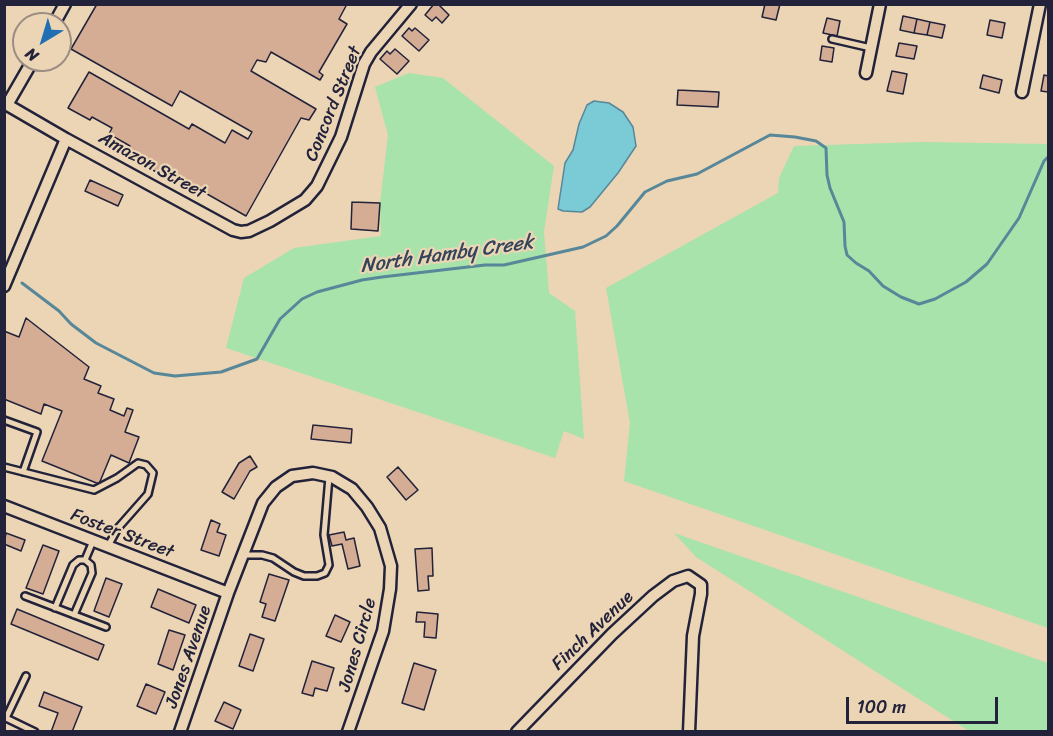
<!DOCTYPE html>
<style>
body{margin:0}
#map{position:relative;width:1053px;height:736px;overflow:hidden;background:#ebd5b4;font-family:Sriracha,sans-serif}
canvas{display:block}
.frame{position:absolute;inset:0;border:6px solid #22223b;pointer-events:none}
.north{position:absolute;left:12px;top:12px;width:60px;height:60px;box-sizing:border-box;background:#ebd5b4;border:2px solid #9b8d84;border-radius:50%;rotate:218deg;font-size:16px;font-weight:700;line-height:24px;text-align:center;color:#22223b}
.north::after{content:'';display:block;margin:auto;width:21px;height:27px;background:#1f6fb2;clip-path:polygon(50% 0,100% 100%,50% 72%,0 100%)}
.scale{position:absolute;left:846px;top:697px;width:152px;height:27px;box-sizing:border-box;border:3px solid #22223b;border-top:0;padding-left:8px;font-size:18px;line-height:21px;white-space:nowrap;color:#22223b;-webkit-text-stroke:4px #ebd5b4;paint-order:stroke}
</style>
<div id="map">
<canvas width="1053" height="736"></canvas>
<div class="frame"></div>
<div class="north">N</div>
<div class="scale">100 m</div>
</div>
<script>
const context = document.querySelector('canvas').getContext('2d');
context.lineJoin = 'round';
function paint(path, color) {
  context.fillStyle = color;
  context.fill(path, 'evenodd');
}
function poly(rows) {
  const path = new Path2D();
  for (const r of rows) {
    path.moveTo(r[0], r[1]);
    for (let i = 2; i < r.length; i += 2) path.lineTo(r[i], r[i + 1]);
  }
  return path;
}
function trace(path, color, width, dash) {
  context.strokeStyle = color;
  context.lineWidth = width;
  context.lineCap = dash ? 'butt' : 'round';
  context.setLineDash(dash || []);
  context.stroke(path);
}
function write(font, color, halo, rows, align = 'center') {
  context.font = font + ' Sriracha,sans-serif';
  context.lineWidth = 4.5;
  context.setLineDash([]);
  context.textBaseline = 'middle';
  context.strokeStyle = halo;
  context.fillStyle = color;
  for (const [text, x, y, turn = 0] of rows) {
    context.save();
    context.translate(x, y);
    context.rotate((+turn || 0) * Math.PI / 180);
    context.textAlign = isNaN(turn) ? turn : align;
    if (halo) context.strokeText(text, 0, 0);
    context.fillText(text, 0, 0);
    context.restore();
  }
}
paint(poly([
 [409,73,443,78,554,166,544,232,549,293,575,311,584,439,564,431,555,458,226,348,244,278,294,248,381,236,380,203,388,135,375,87],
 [922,142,1048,144,1048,628,624,481,630,423,606,288,778,193,779,178,794,146],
 [674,533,1048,663,1048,731,969,731,696,557]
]), '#a7e3aa');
const water = poly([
 [594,101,609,103,623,112,633,127,636,146,618,173,590,207,582,212,563,211,558,209,565,163,573,150,579,124,587,105,594,101]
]);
paint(water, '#7bcbd7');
trace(water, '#578799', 1.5);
trace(poly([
 [22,283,59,311,71,324,96,343,154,373,175,376,221,372,257,359,280,319,302,299,317,292,362,280,382,277,485,265,504,265,583,247,606,236,617,226,645,192,667,181,697,174,770,135,795,137,816,141,826,148,827,175,830,188,844,222,845,246,847,255,856,263,869,271,883,286,901,297,919,304,935,299,966,282,987,264,1019,218,1044,161,1048,157]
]), '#578799', 3);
const building = poly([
 [97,4,347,4,339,19,347,24,319,72,323,75,320,80,271,52,266,62,257,60,251,71,316,109,309,120,301,118,246,216,170,173,167,178,144,165,147,161,128,150,130,146,109,134,112,128,92,117,90,120,68,108,89,72,189,129,192,124,225,143,232,130,248,139,252,132,180,91,172,106,71,49,97,4],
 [434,4,438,4,449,15,442,23,436,17,432,21,425,15,434,4],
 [765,4,780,4,776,20,762,17,765,4],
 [903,16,917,19,914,33,900,30,903,16],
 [827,18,840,21,837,36,823,33,827,18],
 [917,19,930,22,927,35,914,33,917,19],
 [990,20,1005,23,1002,38,987,35,990,20],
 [930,22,945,25,942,38,927,35,930,22],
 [409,28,412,31,415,28,429,40,419,51,402,36,409,28],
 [899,43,917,46,914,59,896,56,899,43],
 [822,46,834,48,832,62,820,60,822,46],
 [395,49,409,61,397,74,380,59,387,51,390,54,395,49],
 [892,71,907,74,903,94,887,91,892,71],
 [983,75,1002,80,999,93,980,88,983,75],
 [1044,75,1048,76,1048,92,1041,91,1044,75],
 [678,90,719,92,718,107,677,105,678,90],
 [90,180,123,195,118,206,85,191,90,180],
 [352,202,380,203,378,231,351,229,352,202],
 [26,318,89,367,84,379,101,386,98,393,114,399,110,410,124,416,127,408,133,410,125,432,139,437,129,463,111,455,99,484,42,461,62,411,44,404,41,414,4,399,4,331,19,337,26,318],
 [313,425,352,429,351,443,311,439,313,425],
 [250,456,257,467,250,471,234,499,222,492,239,463,250,456],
 [398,467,418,490,406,500,387,477,398,467],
 [211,520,220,524,217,532,226,535,219,556,201,550,211,520],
 [344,532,346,540,354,538,360,566,348,569,342,544,332,546,329,535,344,532],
 [6,533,25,540,21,551,4,544,6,533],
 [43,545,59,551,43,594,26,588,43,545],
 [432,548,433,576,428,576,429,590,418,591,415,549,432,548],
 [269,574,289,580,275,621,262,617,266,604,260,602,269,574],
 [106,578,122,584,109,617,94,611,106,578],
 [158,589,196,605,189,623,151,607,158,589],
 [17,609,104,645,98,660,11,624,17,609],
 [417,612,438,614,436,638,424,637,425,622,416,622,417,612],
 [335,615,350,622,341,642,326,636,335,615],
 [169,630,185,635,173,670,158,664,169,630],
 [250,634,264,639,253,671,239,666,250,634],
 [312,661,334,668,327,691,315,688,313,696,302,693,312,661],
 [414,663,436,670,424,710,402,703,414,663],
 [146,684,165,692,156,714,137,706,146,684],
 [44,692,82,707,72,732,51,732,58,713,39,706,44,692],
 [224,702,241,710,233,729,215,721,224,702]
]);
paint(building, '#d4ad94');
trace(building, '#22223b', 1.5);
const lane = poly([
 [832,39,871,48],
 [4,420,37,432,23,472],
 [4,467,94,490,117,478,138,463,146,465,153,473,148,494,118,528,108,546],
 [243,555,262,555,273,558,294,572,304,576,317,576,325,573,329,565,324,535,329,477],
 [85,560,93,541],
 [25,596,106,627],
 [55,608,73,565,79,560,85,560,91,565,92,573,74,615],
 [26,676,6,718,35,732]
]);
const street = poly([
 [54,24,65,4],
 [866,73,880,4],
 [1022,92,1040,4],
 [4,103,66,139,233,230,241,232,249,231,270,221,305,200,317,186,341,137,364,64,371,52,411,4],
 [7,105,33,60],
 [4,286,66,139],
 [4,506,228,593],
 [180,732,228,593,263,503,276,487,292,476,313,473,332,477,352,489,367,507,380,528,391,566,390,589,383,631,348,732],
 [517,732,612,634,653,596,673,581,688,576,701,585,701,594,693,636,689,732]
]);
trace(lane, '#22223b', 10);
trace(street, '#22223b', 15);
trace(lane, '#ebd5b4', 5);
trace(street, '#ebd5b4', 10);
write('18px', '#22223b', '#ebd5b4', [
 ["Concord Street",334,104,-68],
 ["Amazon Street",152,166,29],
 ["Foster Street",122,534,21],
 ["Finch Avenue",593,631,-44],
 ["Jones Circle",358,645,-74],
 ["Jones Avenue",189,657,-71]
]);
write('italic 20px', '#34445a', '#ebd5b4', [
 ["North Hamby Creek",447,255,-8]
]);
</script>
